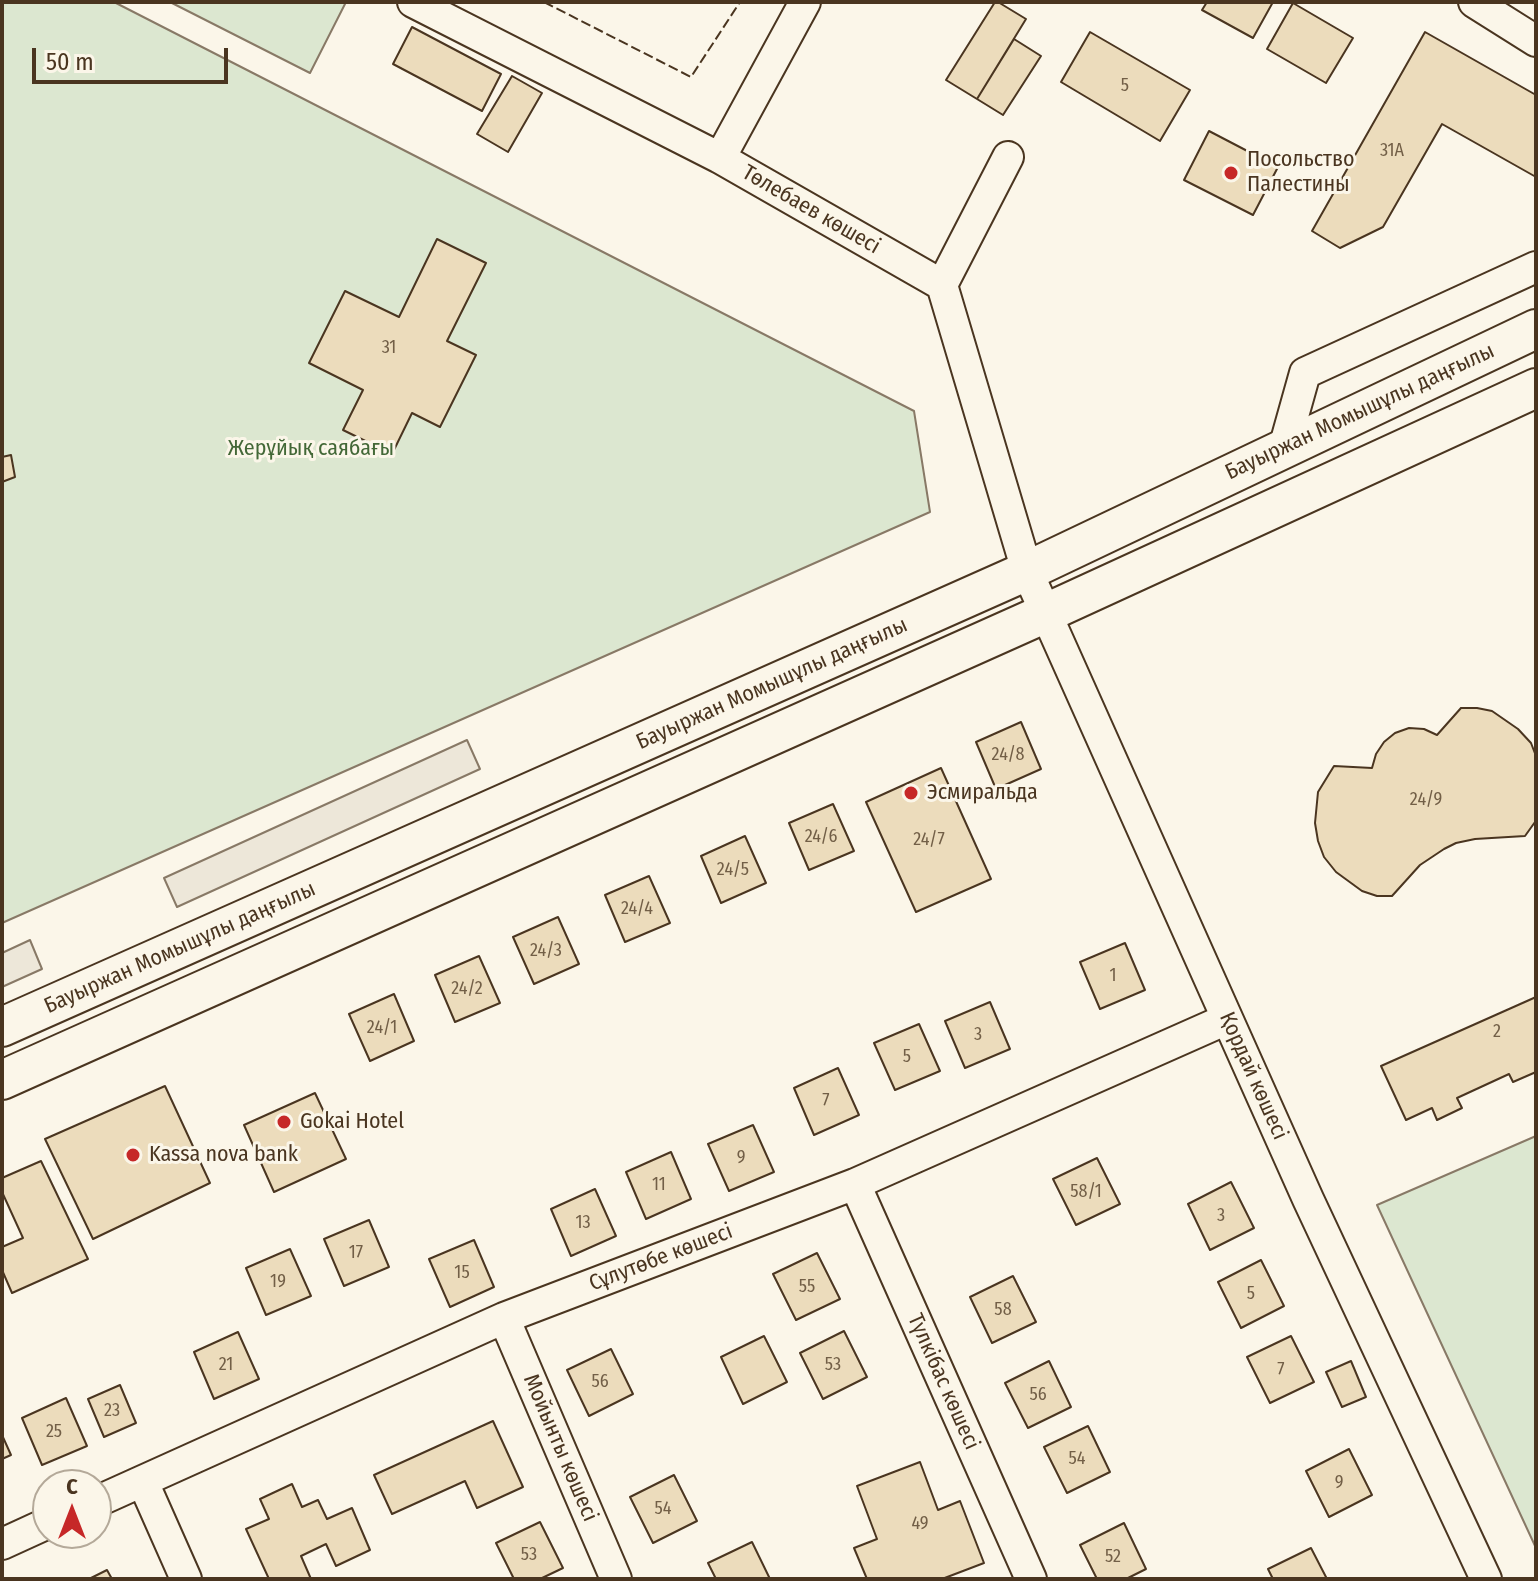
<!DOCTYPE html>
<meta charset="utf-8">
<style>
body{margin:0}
#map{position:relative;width:1538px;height:1581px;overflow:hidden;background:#fbf6e9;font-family:"Fira Sans Condensed",sans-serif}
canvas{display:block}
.frame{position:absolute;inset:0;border:4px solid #4a3520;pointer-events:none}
.north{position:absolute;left:32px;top:1469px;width:80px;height:80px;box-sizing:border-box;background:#fbf6e9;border:2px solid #b4a999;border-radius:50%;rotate:0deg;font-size:22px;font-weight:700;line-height:32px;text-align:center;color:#4a3520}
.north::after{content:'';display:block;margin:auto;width:28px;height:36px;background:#c62828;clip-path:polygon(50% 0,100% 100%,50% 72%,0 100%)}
.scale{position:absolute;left:32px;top:48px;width:196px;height:36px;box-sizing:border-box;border:4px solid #4a3520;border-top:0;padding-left:10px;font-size:24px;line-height:28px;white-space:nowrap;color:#4a3520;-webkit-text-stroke:6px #fbf6e9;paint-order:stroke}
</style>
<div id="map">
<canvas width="1538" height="1581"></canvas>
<div class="frame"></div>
<div class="north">С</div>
<div class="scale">50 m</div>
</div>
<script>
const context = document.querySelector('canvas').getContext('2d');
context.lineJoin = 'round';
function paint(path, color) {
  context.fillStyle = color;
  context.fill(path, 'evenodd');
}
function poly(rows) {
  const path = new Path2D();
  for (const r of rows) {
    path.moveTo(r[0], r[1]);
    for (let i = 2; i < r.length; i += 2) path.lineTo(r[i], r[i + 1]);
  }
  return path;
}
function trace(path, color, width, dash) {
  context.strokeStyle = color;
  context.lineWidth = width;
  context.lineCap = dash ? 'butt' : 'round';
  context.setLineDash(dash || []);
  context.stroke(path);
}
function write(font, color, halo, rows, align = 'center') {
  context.font = font + ' "Fira Sans Condensed",sans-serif';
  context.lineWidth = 6;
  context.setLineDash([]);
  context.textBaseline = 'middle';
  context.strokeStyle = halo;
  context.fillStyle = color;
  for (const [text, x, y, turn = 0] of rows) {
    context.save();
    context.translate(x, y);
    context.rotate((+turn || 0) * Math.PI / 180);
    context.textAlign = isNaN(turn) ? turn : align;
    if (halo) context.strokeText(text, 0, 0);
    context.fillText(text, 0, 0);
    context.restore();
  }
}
const green = poly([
 [2,2,114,2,914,411,930,512,2,923,2,2],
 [170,2,346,2,310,73,170,2],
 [1536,1136,1536,1548,1377,1205,1536,1136]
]);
paint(green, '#dce7d0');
trace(green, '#887966', 2);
const parking = poly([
 [467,740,480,769,177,907,164,878,467,740],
 [30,940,42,969,2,987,2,953,30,940]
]);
paint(parking, '#ede7d9');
trace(parking, '#887966', 2);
const building = poly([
 [995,2,998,2,1026,19,977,99,946,80,995,2],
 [1207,2,1273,2,1253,38,1202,10,1207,2],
 [1293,3,1353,38,1326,83,1267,49,1293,3],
 [412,27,501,74,482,111,393,64,412,27],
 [1090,32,1190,90,1160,141,1061,82,1090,32],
 [1425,32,1536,95,1536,177,1442,124,1383,227,1340,248,1312,231,1425,32],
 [1014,39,1041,56,1003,115,977,99,1014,39],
 [512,76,542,93,508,152,477,134,512,76],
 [1209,131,1278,167,1253,215,1184,180,1209,131],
 [437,239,486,263,447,341,476,355,440,427,412,413,392,454,343,430,363,390,309,363,345,291,399,317,437,239],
 [11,455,15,477,2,482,2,457,11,455],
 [1461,708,1477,708,1492,711,1518,729,1531,743,1536,756,1535,822,1525,836,1475,839,1456,843,1444,849,1420,865,1392,896,1377,896,1362,891,1336,872,1324,857,1318,841,1315,823,1318,792,1334,766,1372,768,1376,754,1384,742,1395,733,1409,728,1424,729,1437,735,1461,708],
 [1021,722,1041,769,996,789,976,742,1021,722],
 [941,768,991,879,916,912,866,802,941,768],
 [833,804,854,851,809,870,789,823,833,804],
 [745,836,766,883,721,903,701,856,745,836],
 [649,876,670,923,625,942,605,895,649,876],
 [558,917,579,964,534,984,513,937,558,917],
 [1125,943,1145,990,1100,1009,1080,962,1125,943],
 [479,956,500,1003,455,1022,435,975,479,956],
 [394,994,414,1041,370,1061,349,1014,394,994],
 [1536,997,1536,1072,1513,1082,1509,1074,1457,1098,1462,1108,1437,1120,1432,1108,1406,1120,1381,1066,1536,997],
 [990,1002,1010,1049,965,1068,945,1021,990,1002],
 [919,1024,940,1071,895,1090,874,1043,919,1024],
 [838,1068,859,1115,814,1135,794,1088,838,1068],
 [165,1086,210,1183,93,1239,45,1139,165,1086],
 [315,1093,346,1159,274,1192,244,1125,315,1093],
 [753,1125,774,1172,729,1191,708,1144,753,1125],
 [671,1152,691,1199,646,1219,626,1172,671,1152],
 [1097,1158,1120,1204,1076,1225,1053,1179,1097,1158],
 [41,1161,88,1259,12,1293,2,1270,2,1247,23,1238,2,1192,2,1178,41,1161],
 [1231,1182,1254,1228,1210,1250,1188,1204,1231,1182],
 [595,1189,616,1236,571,1256,551,1209,595,1189],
 [369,1220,389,1267,344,1286,324,1239,369,1220],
 [474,1240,494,1287,450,1307,429,1259,474,1240],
 [290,1249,311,1296,266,1315,246,1268,290,1249],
 [817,1253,840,1299,796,1320,773,1274,817,1253],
 [1261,1260,1284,1306,1241,1328,1218,1282,1261,1260],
 [1013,1276,1036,1322,992,1343,970,1297,1013,1276],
 [844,1331,867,1377,823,1399,800,1353,844,1331],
 [238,1332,259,1379,214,1399,194,1352,238,1332],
 [764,1336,787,1382,743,1404,721,1357,764,1336],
 [1291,1336,1314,1382,1270,1403,1247,1357,1291,1336],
 [611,1349,633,1394,589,1416,567,1370,611,1349],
 [1049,1361,1071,1407,1028,1428,1005,1383,1049,1361],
 [1351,1361,1366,1397,1342,1407,1326,1372,1351,1361],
 [120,1385,136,1423,104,1437,88,1399,120,1385],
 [66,1398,87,1446,42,1465,22,1418,66,1398],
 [493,1421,523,1487,477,1508,465,1481,392,1514,374,1475,493,1421],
 [1088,1426,1110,1472,1067,1493,1044,1447,1088,1426],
 [2,1435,11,1455,2,1459,2,1435],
 [1349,1449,1372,1495,1329,1517,1306,1471,1349,1449],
 [920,1462,938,1510,960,1501,984,1563,942,1579,867,1579,854,1548,877,1539,857,1486,920,1462],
 [674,1475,697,1521,653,1543,630,1497,674,1475],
 [292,1484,302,1507,318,1500,327,1519,352,1508,370,1550,336,1566,326,1544,301,1556,311,1579,269,1579,246,1529,269,1519,260,1499,292,1484],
 [540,1522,563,1568,540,1579,514,1579,496,1543,540,1522],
 [1124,1523,1146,1569,1126,1579,1097,1579,1080,1545,1124,1523],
 [752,1542,770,1579,716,1579,708,1563,752,1542],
 [1311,1548,1327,1579,1273,1579,1268,1569,1311,1548],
 [107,1570,112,1579,89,1579,107,1570]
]);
paint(building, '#ecdcbc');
trace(building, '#4a3520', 2);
const minor = poly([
 [413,2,720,158,942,285,1027,571,1308,1199,1486,1579],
 [1474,2,1536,41],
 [720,158,805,2],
 [942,285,1008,157],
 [1284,448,1305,373,1536,267],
 [855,1184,1031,1579],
 [504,1318,616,1579],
 [143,1482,186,1579],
 [96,1502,504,1318,855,1184,1227,1019],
 [2,1544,48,1523]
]);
const major = poly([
 [2,1027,1027,571,1536,329],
 [2,1080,1046,613,1536,388]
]);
trace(minor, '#4a3520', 34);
trace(major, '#4a3520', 42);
trace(minor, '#fbf6e9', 30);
trace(major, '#fbf6e9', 38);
trace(poly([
 [544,2,691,77,740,2]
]), '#4a3520', 2, [10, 4]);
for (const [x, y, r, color] of [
 [1231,173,8,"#c62828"],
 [911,793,8,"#c62828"],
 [284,1122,8,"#c62828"],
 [133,1155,8,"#c62828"]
]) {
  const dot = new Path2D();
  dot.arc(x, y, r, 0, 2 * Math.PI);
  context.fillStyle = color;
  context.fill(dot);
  trace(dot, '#fbf6e9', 3);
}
write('18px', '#725f47', null, [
 ["5",1125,86],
 ["31А",1392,151],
 ["31",389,348],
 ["24/8",1008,755],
 ["24/9",1426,800],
 ["24/6",821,837],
 ["24/7",929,840],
 ["24/5",733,870],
 ["24/4",637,909],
 ["24/3",546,951],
 ["1",1113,976],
 ["24/2",467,989],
 ["24/1",382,1028],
 ["2",1497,1032],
 ["3",978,1035],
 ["5",907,1057],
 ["7",826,1101],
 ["9",741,1158],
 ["11",659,1185],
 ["58/1",1086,1192],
 ["3",1221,1216],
 ["13",583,1223],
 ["17",356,1253],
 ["15",462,1273],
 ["19",278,1282],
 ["55",807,1287],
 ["5",1251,1294],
 ["58",1003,1310],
 ["21",226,1365],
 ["53",833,1365],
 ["7",1281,1370],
 ["56",600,1382],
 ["56",1038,1395],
 ["23",112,1411],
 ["25",54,1432],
 ["54",1077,1459],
 ["9",1339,1483],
 ["54",663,1509],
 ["49",920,1524],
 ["53",529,1555],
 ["52",1113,1557]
]);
write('22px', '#4a3520', '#fbf6e9', [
 ["Посольство",1247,160],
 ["Палестины",1247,185],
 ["Эсмиральда",927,793],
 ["Gokai Hotel",300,1122],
 ["Kassa nova bank",149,1155]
], 'left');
write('22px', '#4a3520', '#fbf6e9', [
 ["Төлебаев көшесі",811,210,30],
 ["Бауыржан Момышұлы даңғылы",1360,412,-25],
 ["Бауыржан Момышұлы даңғылы",772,684,-24],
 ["Бауыржан Момышұлы даңғылы",180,948,-24],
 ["Қордай көшесі",1253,1076,66],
 ["Сұлутөбе көшесі",661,1258,-21],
 ["Түлкібас көшесі",943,1382,66],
 ["Мойынты көшесі",560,1448,67]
]);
write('22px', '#436837', '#fbf6e9', [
 ["Жерұйық саябағы",311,449]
]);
</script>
